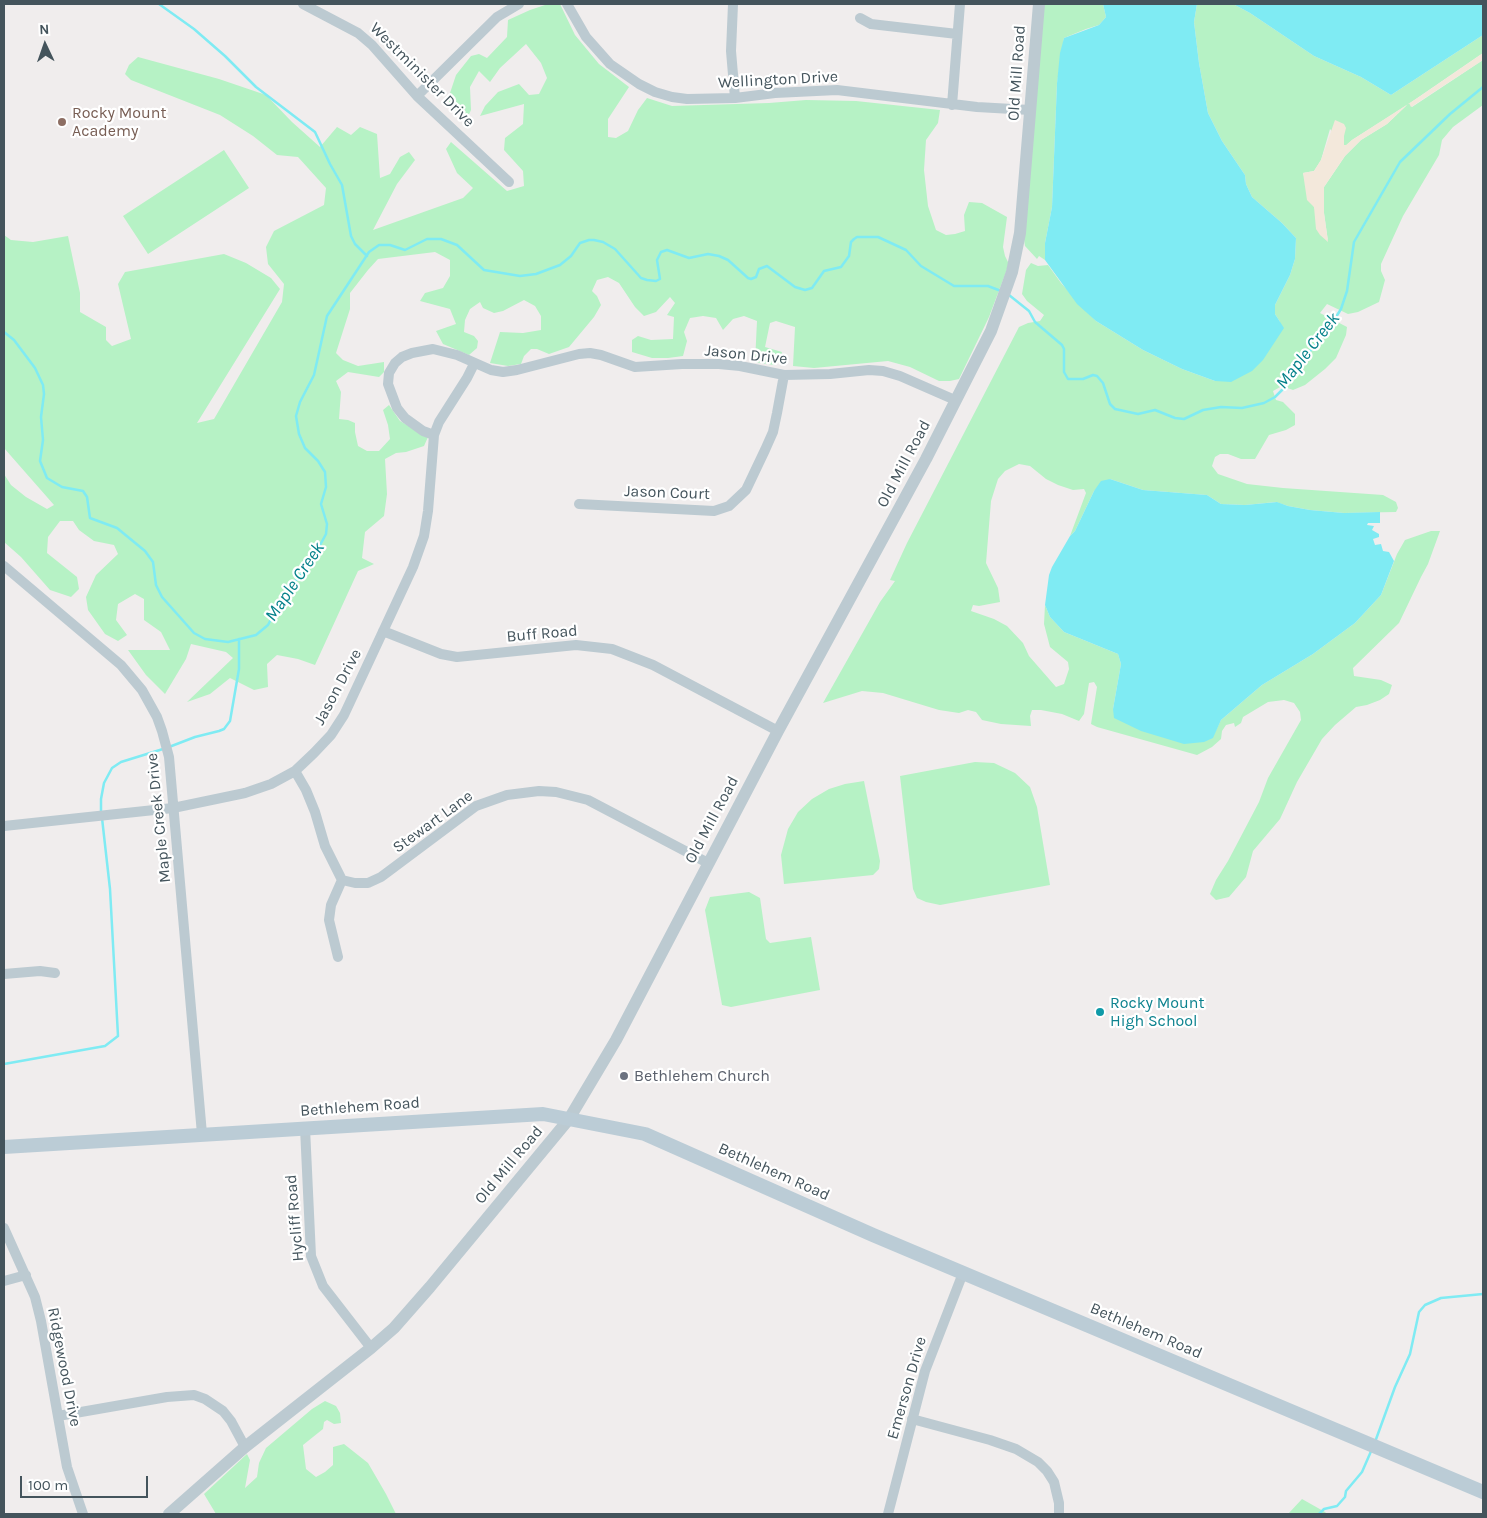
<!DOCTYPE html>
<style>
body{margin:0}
#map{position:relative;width:1487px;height:1518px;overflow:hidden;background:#f0eded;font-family:Karla,sans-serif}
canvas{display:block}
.frame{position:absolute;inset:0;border:5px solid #44545c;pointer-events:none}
.north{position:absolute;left:20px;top:20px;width:50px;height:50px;-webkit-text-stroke:4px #fff;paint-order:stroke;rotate:357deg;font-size:14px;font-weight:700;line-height:20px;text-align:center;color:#44545c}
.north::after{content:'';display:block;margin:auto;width:18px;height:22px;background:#44545c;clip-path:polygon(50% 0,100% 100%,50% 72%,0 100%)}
.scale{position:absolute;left:20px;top:1476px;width:128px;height:22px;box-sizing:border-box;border:2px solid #44545c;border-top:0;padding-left:6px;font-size:15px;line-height:18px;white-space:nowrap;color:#44545c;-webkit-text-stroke:4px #fff;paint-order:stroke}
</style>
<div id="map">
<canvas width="1487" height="1518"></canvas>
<div class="frame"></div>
<div class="north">N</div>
<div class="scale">100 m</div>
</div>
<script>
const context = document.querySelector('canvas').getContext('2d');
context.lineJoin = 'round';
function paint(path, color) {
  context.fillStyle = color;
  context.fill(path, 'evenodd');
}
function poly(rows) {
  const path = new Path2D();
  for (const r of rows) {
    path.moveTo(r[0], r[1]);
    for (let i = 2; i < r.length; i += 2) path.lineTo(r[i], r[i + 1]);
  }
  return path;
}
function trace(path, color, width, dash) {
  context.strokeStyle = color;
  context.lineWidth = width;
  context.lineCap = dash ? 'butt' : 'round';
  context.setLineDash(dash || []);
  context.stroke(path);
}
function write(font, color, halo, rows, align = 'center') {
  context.font = font + ' Karla,sans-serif';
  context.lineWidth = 4.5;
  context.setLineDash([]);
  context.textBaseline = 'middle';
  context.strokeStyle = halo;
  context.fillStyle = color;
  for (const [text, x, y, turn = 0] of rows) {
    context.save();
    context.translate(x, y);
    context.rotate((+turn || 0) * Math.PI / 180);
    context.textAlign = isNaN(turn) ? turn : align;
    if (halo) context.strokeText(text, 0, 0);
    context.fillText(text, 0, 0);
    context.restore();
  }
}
paint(poly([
 [548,4,560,4,575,35,599,64,629,87,608,119,608,137,616,138,628,131,638,110,647,98,672,106,769,103,806,100,856,101,940,110,938,123,926,140,924,170,928,206,936,230,946,235,955,234,965,231,964,215,969,202,982,203,1007,217,1003,247,1005,256,1009,264,989,317,959,379,950,381,939,381,910,367,888,361,814,368,793,366,795,327,776,321,770,323,765,347,782,352,779,362,774,365,755,362,757,321,744,316,733,319,723,330,716,318,703,316,690,318,684,332,687,341,683,356,668,358,652,358,632,352,632,340,638,336,651,340,673,339,674,317,667,315,675,303,670,297,656,312,644,316,635,307,619,283,608,277,597,280,592,291,597,296,601,305,594,317,569,347,549,354,537,349,531,349,524,356,521,364,508,366,490,363,500,332,523,333,541,330,541,316,535,306,524,300,503,311,494,313,483,308,480,302,470,309,465,320,464,332,474,336,478,341,477,348,469,355,443,344,436,331,456,324,450,309,420,301,425,293,443,288,450,276,450,260,435,252,378,259,368,270,350,293,350,309,336,353,343,360,358,366,384,362,384,372,379,377,348,372,336,381,341,392,339,419,348,420,355,423,355,432,358,446,367,451,379,451,390,439,388,425,383,410,389,405,400,421,428,437,424,446,406,452,396,453,385,459,387,494,384,516,365,532,362,558,374,564,358,571,315,665,298,659,277,655,267,664,268,687,254,690,230,678,210,694,187,702,233,658,226,652,191,644,186,659,165,694,146,675,128,650,170,650,161,632,144,620,144,599,135,594,118,604,116,620,127,635,118,641,105,634,88,610,86,597,96,575,118,554,114,545,94,541,79,530,73,521,60,521,48,537,47,553,77,577,79,589,71,597,50,590,21,557,4,542,4,474,11,485,26,497,47,509,54,505,4,448,4,235,11,240,33,242,68,236,80,293,80,312,106,327,106,340,112,346,131,339,118,284,125,272,224,254,246,263,271,278,280,289,197,423,214,419,282,302,284,284,268,264,266,247,274,231,324,205,326,188,298,157,277,155,253,136,220,115,131,80,125,74,129,65,138,57,219,79,266,95,292,122,320,147,337,127,351,135,360,127,377,134,380,178,390,174,400,157,409,152,415,160,397,184,373,230,463,198,473,188,457,173,446,149,451,142,507,191,524,186,523,171,504,150,505,138,523,124,524,104,480,116,485,106,498,92,519,84,529,95,539,94,547,78,541,63,526,44,500,68,490,82,479,71,470,87,471,110,465,123,452,108,448,99,456,75,471,56,479,54,487,58,507,37,508,20,530,10],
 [1044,4,1103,4,1106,17,1099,25,1086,29,1064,38,1057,83,1052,207,1045,243,1045,260,1039,256,1037,259,1025,246,1024,240],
 [1197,4,1233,4,1250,13,1314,56,1361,77,1391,95,1483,35,1483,53,1410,103,1412,107,1483,60,1483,105,1453,127,1442,140,1439,155,1403,216,1381,264,1381,271,1385,280,1379,302,1358,312,1348,314,1327,304,1320,313,1347,327,1346,335,1336,358,1325,369,1305,385,1293,390,1282,386,1273,391,1276,400,1283,402,1295,414,1295,425,1286,430,1269,435,1255,459,1241,459,1228,454,1220,454,1215,457,1212,466,1218,474,1247,484,1283,488,1383,495,1396,502,1398,508,1396,512,1344,513,1310,510,1288,506,1276,502,1245,505,1221,504,1207,495,1143,490,1110,479,1094,491,1075,531,1070,536,1086,493,1084,489,1073,490,1058,485,1046,479,1030,466,1019,464,1005,471,998,479,991,501,986,563,998,588,1000,602,979,606,973,605,971,611,994,619,1007,626,1023,643,1029,656,1056,687,1064,684,1069,669,1068,662,1050,647,1044,624,1045,605,1050,617,1064,632,1118,654,1121,664,1113,709,1212,738,1221,720,1262,685,1313,654,1355,623,1381,595,1397,554,1405,540,1431,531,1440,531,1428,564,1421,577,1399,623,1353,668,1354,676,1381,680,1392,685,1389,694,1380,700,1367,705,1356,707,1335,725,1322,739,1297,782,1280,819,1253,851,1246,877,1229,897,1216,900,1210,894,1216,880,1228,861,1259,802,1268,778,1301,720,1300,712,1294,703,1284,700,1268,702,1243,717,1241,723,1235,727,1234,723,1226,725,1222,731,1221,739,1212,747,1197,755,1097,727,1091,724,1097,687,1094,682,1089,683,1084,714,1079,721,1062,714,1041,710,1032,710,1030,716,1031,726,1001,724,982,720,976,712,968,710,959,713,939,710,883,693,862,691,823,703,880,602,895,581,890,580,907,543,1019,327,1028,323,1040,321,1044,315,1027,301,1022,294,1026,270,1031,263,1038,266,1048,265,1061,283,1096,321,1143,350,1182,369,1215,381,1280,322,1275,314,1275,305,1290,275,1295,259,1296,238,1282,223,1252,197,1246,184,1245,175,1222,141,1208,113,1199,63,1194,22],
 [1407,105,1387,124,1361,140,1345,156,1324,187,1324,213,1328,241,1314,207,1303,173,1314,171,1321,160,1330,129,1344,145,1347,145,1352,140],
 [224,150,249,188,148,254,123,216],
 [975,762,994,763,1015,773,1030,787,1037,807,1050,885,940,905,926,902,917,898,913,889,900,776],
 [864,781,880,861,879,869,873,875,784,884,781,855,788,829,798,812,812,799,829,789,845,784],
 [749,892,760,898,766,939,770,943,811,937,820,990,731,1007,722,1005,705,910,710,897],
 [325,1401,336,1406,340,1413,341,1423,334,1424,327,1420,324,1422,323,1429,303,1445,306,1469,316,1477,325,1472,333,1465,333,1447,344,1444,368,1463,386,1494,396,1514,216,1514,204,1494,247,1454,250,1460,245,1488,257,1477,259,1463,266,1448,312,1409],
 [1302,1499,1325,1512,1327,1514,1288,1514]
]), '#b6f2c5');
paint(poly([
 [1483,53,1483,60,1411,107,1409,103,1387,124,1361,140,1345,156,1324,187,1324,213,1328,242,1320,235,1316,229,1314,207,1307,200,1303,173,1314,171,1321,160,1335,120,1344,124,1346,128,1344,136,1344,145,1346,145,1352,140,1419,97]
]), '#f3e8db');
paint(poly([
 [1103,4,1197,4,1194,22,1199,63,1208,113,1222,141,1245,175,1246,184,1252,197,1282,223,1296,238,1295,259,1290,275,1275,305,1275,314,1284,328,1263,360,1252,371,1231,382,1215,381,1182,369,1143,350,1096,321,1077,304,1045,260,1045,243,1052,207,1057,83,1060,53,1064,38,1099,25,1106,17],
 [1233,4,1483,4,1483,35,1391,95,1361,77,1314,56,1250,13],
 [1110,479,1143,490,1207,495,1221,504,1245,505,1277,502,1288,506,1310,510,1344,513,1380,512,1380,523,1368,523,1367,525,1374,526,1372,530,1379,534,1379,537,1373,539,1375,545,1381,544,1383,551,1389,552,1394,561,1381,595,1355,623,1313,654,1262,685,1221,720,1213,738,1204,742,1184,744,1141,731,1114,718,1113,709,1121,664,1118,654,1064,632,1050,617,1045,605,1049,575,1052,567,1070,536,1075,531,1094,491,1101,481]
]), '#7febf3');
trace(poly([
 [159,4,194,29,225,56,256,87,315,132,330,164,342,185,351,236,355,244,367,256],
 [1009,295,1029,311,1035,322,1062,345,1064,349,1064,372,1068,379,1083,379,1093,375,1097,376,1103,383,1110,404,1115,409,1138,414,1155,410,1175,418,1184,419,1203,410,1221,407,1242,408,1264,403,1275,397,1288,384,1306,356,1331,325,1341,309,1347,291,1354,242,1400,162,1450,114,1483,87],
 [4,332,14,340,35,368,43,385,44,394,41,417,43,440,40,461,47,478,62,487,83,491,87,497,90,518,117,528,145,551,153,562,156,585,162,597,194,633,205,639,228,642,256,635,268,625,282,598,312,560,326,534,327,524,321,504,326,487,325,472,318,461,305,448,299,434,296,416,300,402,314,375,327,316,369,252,379,245,390,245,405,250,427,239,441,239,457,245,484,270,520,276,536,274,560,265,571,256,580,243,589,240,594,240,603,242,615,249,641,278,647,280,656,281,660,279,657,260,661,252,667,250,689,258,708,254,719,256,728,260,748,278,751,279,756,277,759,269,767,266,795,287,805,290,812,288,824,271,841,267,849,256,851,242,854,239,857,237,878,237,906,250,921,266,954,286,988,286,1001,291],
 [169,747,195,737,219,731,224,729,230,721,239,669,239,639],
 [101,812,101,799,104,783,112,768,121,762,163,749],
 [4,1064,105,1046,118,1036,110,889,102,818],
 [1375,1442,1395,1387,1410,1354,1419,1312,1425,1305,1441,1298,1483,1294],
 [1319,1514,1324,1509,1337,1506,1345,1497,1346,1491,1362,1472,1372,1449]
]), '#7febf3', 2.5);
trace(poly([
 [303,4,358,33,372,45,417,96,509,182],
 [567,4,586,37,610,64,639,84,655,92,672,97,687,99,735,98,775,93,837,90,977,107,1030,110],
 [733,4,731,51,735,98],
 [860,18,871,24,957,34],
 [417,96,497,17,519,4],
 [952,105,960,4],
 [434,435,423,431,405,418,397,408,388,384,389,373,395,363,402,357,412,353,433,349,457,355,491,370,503,372,517,370,579,354,590,353,601,355,635,367,682,364,719,364,740,366,784,375,830,374,869,370,883,371,900,376,955,400],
 [579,504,714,511,729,506,746,490,765,450,773,432,777,413,784,375],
 [4,566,121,665,142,690,157,717,162,731,169,757,202,1134],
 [383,631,441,654,457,657,576,645,612,649,653,665,778,731],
 [295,771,306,790,315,812,325,846,342,880,355,883,368,883,381,877,476,806,507,795,539,791,556,792,588,800,708,863],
 [4,826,173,808,245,793,271,784,295,771,314,753,331,735,344,715,413,567,424,536,428,511,434,435,439,422,467,378,474,364],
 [338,957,329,920,331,905,342,880],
 [4,974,40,971,55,973],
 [305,1128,311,1256,323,1286,371,1348],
 [4,1228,35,1297,41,1321,67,1467,83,1514],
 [4,1281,26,1275],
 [58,1416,167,1397,194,1395,205,1399,223,1411,231,1421,245,1447],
 [912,1419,990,1440,1016,1449,1038,1462,1047,1471,1054,1482,1059,1503,1059,1514],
 [888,1514,925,1371,963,1273]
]), '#bccad1', 10);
trace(poly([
 [169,1514,245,1447,371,1348,394,1328,430,1287,569,1119,616,1040,778,731,926,459,991,331,1012,272,1020,233,1039,4]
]), '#bccad1', 12);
trace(poly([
 [4,1147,543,1114,645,1134,873,1235,1483,1492]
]), '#bbccd6', 14);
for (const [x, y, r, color] of [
 [62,122,5,"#8d6e63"],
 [1100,1012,5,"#0f9aa8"],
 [624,1076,5,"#6b7280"]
]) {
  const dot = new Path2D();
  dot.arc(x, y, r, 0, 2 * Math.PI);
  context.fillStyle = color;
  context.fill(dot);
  trace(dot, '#fff', 2);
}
write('16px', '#44545c', '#fff', [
 ["Old Mill Road",1017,73,-86],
 ["Westminister Drive",422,75,45],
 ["Wellington Drive",778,80,-3],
 ["Jason Drive",746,355,6],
 ["Old Mill Road",904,464,-62],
 ["Jason Court",667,493,2],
 ["Buff Road",542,634,-5],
 ["Jason Drive",338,687,-62],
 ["Maple Creek Drive",159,818,-96],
 ["Old Mill Road",712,820,-62],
 ["Stewart Lane",433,822,-36],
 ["Bethlehem Road",360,1107,-4],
 ["Old Mill Road",509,1165,-50],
 ["Bethlehem Road",774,1172,24],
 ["Hycliff Road",295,1218,-95],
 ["Bethlehem Road",1146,1331,23],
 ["Ridgewood Drive",64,1367,79],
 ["Emerson Drive",907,1388,-74]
]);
write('16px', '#785e54', '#fff', [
 ["Rocky Mount",72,113],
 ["Academy",72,131]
], 'left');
write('16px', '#0d838f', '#fff', [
 ["Rocky Mount",1110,1003],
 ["High School",1110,1021]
], 'left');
write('16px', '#5b616d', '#fff', [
 ["Bethlehem Church",634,1076]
], 'left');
write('italic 18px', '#04818a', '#fff', [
 ["Maple Creek",1308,351,-52],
 ["Maple Creek",295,582,-56]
]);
</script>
